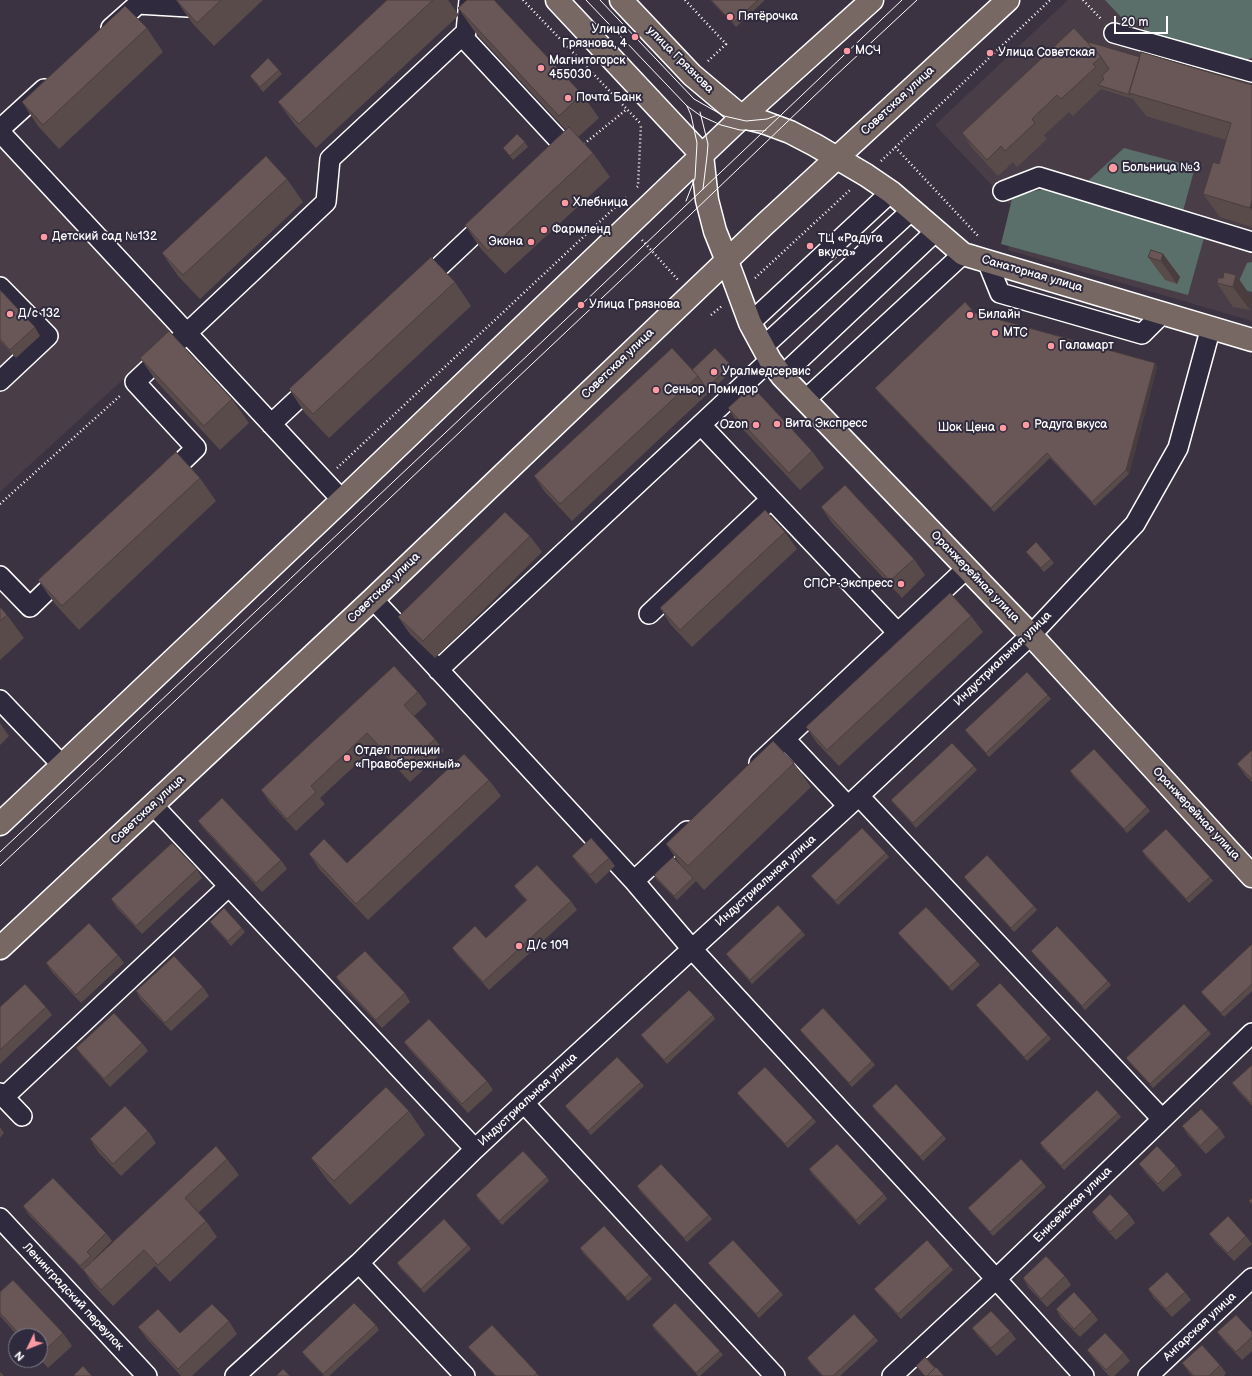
<!DOCTYPE html>
<meta charset="utf-8">
<style>
body{margin:0}
#map{position:relative;width:1252px;height:1376px;overflow:hidden;background:#3b3342;font-family:"Balsamiq Sans",sans-serif}
canvas{display:block}
.north{position:absolute;left:8px;top:1328px;width:40px;height:40px;box-sizing:border-box;background:#2f2a3d;border:1px solid #827f8b;border-radius:50%;rotate:227deg;font-size:11px;font-weight:700;line-height:16px;text-align:center;color:#fff}
.north::after{content:'';display:block;margin:auto;width:14px;height:18px;background:#ff9aa2;clip-path:polygon(50% 0,100% 100%,50% 72%,0 100%)}
.scale{position:absolute;left:1114px;top:16px;width:54px;height:18px;box-sizing:border-box;border:2px solid #fff;border-top:0;padding-left:5px;font-size:12px;line-height:14px;white-space:nowrap;color:#fff;-webkit-text-stroke:3px #2f2a3d;paint-order:stroke}
</style>
<div id="map">
<canvas width="1252" height="1376"></canvas>
<div class="north">N</div>
<div class="scale">20 m</div>
</div>
<script>
const context = document.querySelector('canvas').getContext('2d');
context.lineJoin = 'round';
function paint(path, color) {
  context.fillStyle = color;
  context.fill(path, 'evenodd');
}
function poly(rows) {
  const path = new Path2D();
  for (const r of rows) {
    path.moveTo(r[0], r[1]);
    for (let i = 2; i < r.length; i += 2) path.lineTo(r[i], r[i + 1]);
  }
  return path;
}
function trace(path, color, width, dash) {
  context.strokeStyle = color;
  context.lineWidth = width;
  context.lineCap = dash ? 'butt' : 'round';
  context.setLineDash(dash || []);
  context.stroke(path);
}
function write(font, color, halo, rows, align = 'center') {
  context.font = font + ' "Balsamiq Sans",sans-serif';
  context.lineWidth = 4;
  context.setLineDash([]);
  context.textBaseline = 'middle';
  context.strokeStyle = halo;
  context.fillStyle = color;
  for (const [text, x, y, turn = 0] of rows) {
    context.save();
    context.translate(x, y);
    context.rotate((+turn || 0) * Math.PI / 180);
    context.textAlign = isNaN(turn) ? turn : align;
    if (halo) context.strokeText(text, 0, 0);
    context.fillText(text, 0, 0);
    context.restore();
  }
}
paint(poly([
 [1068,0,1252,0,1252,321,1008,250,1015,210,935,125],
 [0,143,175,332,0,492]
]), '#493e48');
paint(poly([
 [1105,0,1252,0,1252,58,1250,58,1241,64,1143,35,1145,22,1121,17],
 [1124,148,1195,167,1183,211,1087,182],
 [1051,188,1205,234,1188,295,1001,244,1013,195],
 [1252,262,1252,292,1236,288,1247,263]
]), '#5a6f69');
const minor = poly([
 [111,28,138,4,188,7,196,0],
 [1114,33,1252,72],
 [462,36,566,148,557,157],
 [0,129,44,89],
 [0,132,342,500],
 [1003,191,1039,177,1252,242],
 [987,261,1000,293,1142,334,1163,313],
 [421,284,490,219],
 [0,287,48,336,0,381],
 [750,323,891,192],
 [763,347,912,210],
 [782,376,936,231],
 [805,400,963,254],
 [271,424,315,383],
 [701,425,898,633],
 [165,478,196,448,135,382,326,202,330,159,466,32,469,0],
 [0,576,30,607,65,573],
 [373,599,634,881,692,949,996,1279,1084,1376],
 [649,614,771,499],
 [438,670,770,360],
 [0,700,62,765],
 [785,739,848,806],
 [759,763,967,568],
 [859,796,1162,1119],
 [153,805,475,1149],
 [634,881,687,831],
 [0,1093,22,1116],
 [4,1097,229,886],
 [524,1103,775,1376],
 [0,1218,147,1376],
 [359,1263,465,1376],
 [235,1376,359,1263,475,1149,524,1103,848,806,1031,635,1135,524,1178,448,1211,327],
 [892,1376,996,1279,1252,1033],
 [1148,1376,1252,1278]
]);
const major = poly([
 [621,0,692,75,742,117,763,122,790,132,815,145,866,175,891,192,963,254,1252,340],
 [872,0,742,117,702,155,707,200,715,231,727,261,750,323,770,360,782,376,1031,635,1252,876],
 [0,824,342,500,702,155,557,0],
 [0,948,373,599,764,225,1008,0]
]);
trace(minor, '#fff', 22);
trace(major, '#fff', 25);
trace(poly([
 [523,0,641,124],
 [685,0,726,44,706,63],
 [1083,0,1102,20],
 [584,144,627,109],
 [895,147,979,237],
 [881,161,1050,0],
 [637,187,638,186,641,124],
 [642,240,679,281],
 [755,278,851,189],
 [711,315,722,306],
 [337,468,626,197],
 [0,504,121,395]
]), '#fff', 2.5, [1, 3]);
trace(minor, '#2f2a3d', 19);
trace(major, '#776864', 22);
trace(poly([
 [586,0,687,106,701,116,721,125,740,130,763,131,766,130],
 [600,0,694,99,724,116,746,121,767,119,778,115],
 [700,112,708,144,707,156,703,189],
 [686,201,695,178,697,143,691,115,687,106],
 [0,852,581,305,902,0],
 [0,866,691,214,832,79,917,0]
]), '#fff', 1);
paint(poly([
 [176,0,263,0,214,46,193,24],
 [387,0,448,0,459,15,316,148,295,125,278,102],
 [710,0,765,0,736,27],
 [458,8,582,94,599,118,578,137,593,153,610,177,505,274,481,249,465,225,566,130,475,32],
 [147,28,163,52,59,149,38,126,22,102],
 [1088,43,1140,57,1252,85,1252,227,1220,217,1203,194,1219,164,1226,140,1146,116,1133,99,1101,89,1073,116,1069,112,1044,135,1047,139,1017,167,1013,162,998,176,973,149,962,133],
 [279,70,282,74,263,92,253,80,250,76],
 [525,142,528,147,513,160,503,148],
 [287,179,303,202,200,299,178,276,162,253],
 [1163,254,1180,277,1177,284,1165,280,1148,257],
 [1236,275,1252,298,1252,302,1250,310,1233,307,1217,283,1223,278],
 [455,282,471,306,329,438,305,413,289,389],
 [0,290,35,327,40,336,16,358,0,341],
 [975,313,1155,363,1157,367,1129,474,1095,506,1050,458,994,512,878,392,875,388],
 [140,358,232,399,249,423,220,450,157,382],
 [731,365,734,369,572,521,545,492,534,476,692,370],
 [728,408,812,451,824,468,800,490,739,425],
 [200,478,216,501,79,630,55,604,38,580],
 [821,507,914,559,925,575,902,598,832,523],
 [785,532,797,549,692,647,671,625,660,608],
 [530,536,542,552,435,658,410,634,398,617],
 [1026,552,1051,559,1054,563,1044,572,1029,556],
 [0,607,7,615,24,638,0,660],
 [971,616,983,632,839,766,817,743,806,727],
 [418,692,427,704,414,716,435,739,444,751,410,782,376,746,320,798,325,804,296,831,270,803,261,790],
 [1048,695,1051,699,989,757,968,734,965,730],
 [0,723,9,736,0,745],
 [1252,750,1252,782,1246,776,1237,764],
 [794,763,811,787,704,890,696,881,677,900,657,880,654,875,680,864,666,844],
 [974,766,977,770,916,828,894,804,891,800],
 [1070,771,1147,807,1150,811,1127,833,1073,776],
 [489,780,501,796,368,920,320,870,309,854,347,863],
 [198,821,281,860,287,869,262,892,204,829],
 [1142,851,1210,877,1213,881,1189,903,1145,856],
 [886,853,889,857,838,905,814,880,811,876],
 [572,856,609,858,615,866,596,884,578,864],
 [197,869,202,878,142,934,117,908,111,899],
 [964,877,1034,906,1037,910,1014,932,967,881],
 [514,886,571,901,577,910,489,990,458,956,452,948,486,938,526,900,520,894],
 [210,922,242,928,245,932,231,946,213,926],
 [802,931,805,935,752,984,729,958,726,954],
 [898,933,977,961,980,965,952,991,901,937],
 [1252,944,1252,991,1224,1017,1204,996,1201,992],
 [1031,951,1108,981,1111,985,1085,1010,1034,955],
 [118,955,124,963,81,1003,52,972,46,963],
 [336,977,405,993,410,1002,382,1028,342,986],
 [203,987,209,996,171,1031,141,1000,136,991],
 [976,1005,1048,1035,1051,1039,1027,1061,979,1009],
 [0,1007,46,1007,52,1015,0,1064],
 [713,1015,715,1019,667,1064,644,1039,641,1035],
 [800,1030,872,1061,875,1065,852,1087,803,1034],
 [1208,1030,1211,1034,1153,1088,1129,1062,1126,1058],
 [404,1042,487,1081,493,1090,468,1113,410,1050],
 [142,1043,148,1051,110,1087,82,1056,76,1048],
 [1252,1065,1252,1106,1238,1091,1232,1083],
 [641,1082,644,1086,591,1135,568,1110,565,1106],
 [737,1093,813,1118,816,1122,788,1148,740,1097],
 [872,1106,943,1135,946,1139,923,1161,875,1110],
 [409,1111,425,1135,350,1205,328,1181,311,1158],
 [1118,1113,1121,1117,1064,1170,1042,1147,1040,1143],
 [1182,1126,1219,1128,1225,1137,1206,1154,1188,1135],
 [0,1127,4,1133,0,1138],
 [148,1131,156,1143,121,1176,98,1152,90,1139],
 [227,1159,239,1175,198,1213,206,1221,217,1237,170,1282,155,1266,113,1306,94,1286,84,1271,29,1215,23,1206,106,1233,112,1241,94,1259,94,1260],
 [1139,1164,1176,1166,1182,1175,1163,1192,1145,1172],
 [809,1169,884,1194,887,1199,859,1225,812,1174],
 [547,1177,549,1181,502,1225,479,1200,476,1195],
 [1043,1183,1046,1187,993,1236,971,1212,968,1208],
 [637,1186,709,1215,712,1219,687,1242,640,1191],
 [1092,1212,1129,1214,1135,1223,1116,1240,1097,1220],
 [1209,1234,1246,1236,1252,1244,1234,1261,1215,1242],
 [468,1245,471,1249,424,1293,400,1268,397,1263],
 [580,1248,649,1275,652,1279,628,1301,583,1253],
 [708,1263,780,1291,783,1295,759,1318,711,1267],
 [950,1266,953,1270,901,1319,877,1293,874,1289],
 [1065,1276,1071,1285,1047,1307,1028,1287,1023,1278],
 [1148,1289,1185,1292,1191,1300,1172,1317,1154,1298],
 [0,1292,63,1333,72,1346,48,1368,40,1359,40,1336,18,1336,0,1316],
 [1056,1309,1092,1312,1098,1320,1080,1337,1061,1318],
 [229,1321,237,1334,192,1376,181,1376,147,1339,138,1327,180,1333],
 [376,1325,379,1330,329,1376,324,1376,305,1356,302,1352],
 [652,1325,720,1351,723,1355,700,1376,698,1376,654,1329],
 [972,1328,1010,1331,1016,1339,997,1356,978,1336],
 [1217,1332,1252,1332,1252,1351,1242,1360,1223,1340],
 [875,1337,878,1341,840,1376,822,1376,810,1363,807,1358],
 [468,1347,537,1373,539,1376,495,1376,471,1351],
 [1087,1350,1124,1353,1130,1361,1114,1376,1109,1376,1093,1358],
 [1182,1363,1220,1365,1226,1373,1224,1376,1192,1376,1188,1371]
]), '#5a4b4b');
paint(poly([
 [1252,200,1252,211,1250,208],
 [1163,254,1180,277,1177,284,1161,261],
 [1236,275,1252,298,1252,302,1250,310,1233,287],
 [1155,363,1157,367,1129,474,1126,470]
]), '#4a3d3d');
const building = poly([
 [176,0,221,0,197,23,176,0],
 [387,0,433,0,299,124,278,102,387,0],
 [467,0,494,0,582,94,559,116,458,8,467,0],
 [711,0,758,0,733,23,711,0],
 [125,6,147,28,43,125,22,102,125,6],
 [1074,28,1101,57,1093,64,1096,67,1061,99,1057,95,1032,119,1035,123,1005,151,1001,146,987,160,962,133,1074,28],
 [1089,42,1140,57,1129,93,1130,95,1098,85,1104,79,1102,76,1109,69,1101,57,1088,43,1089,42],
 [1141,52,1252,85,1252,200,1250,208,1203,194,1213,162,1219,164,1231,123,1129,93,1141,52],
 [268,58,279,70,260,87,250,76,268,58],
 [569,127,593,153,488,251,465,225,569,127],
 [517,134,525,142,510,156,503,148,517,134],
 [266,156,287,179,183,275,162,253,266,156],
 [1151,250,1163,254,1161,261,1148,257,1151,250],
 [431,257,455,282,313,414,289,389,431,257],
 [1224,272,1236,275,1233,287,1217,283,1218,278,1223,278,1224,272],
 [0,290,35,327,10,350,0,339,0,290],
 [965,302,975,313,1155,363,1126,470,1092,502,1047,453,991,508,875,388,965,302],
 [169,331,232,399,204,426,140,358,169,331],
 [672,348,698,376,560,504,534,476,672,348],
 [715,348,731,365,706,388,698,376,692,370,715,348],
 [752,386,812,451,789,473,728,408,752,386],
 [176,452,200,478,62,606,38,580,176,452],
 [845,485,914,559,890,581,821,507,845,485],
 [765,510,785,532,680,630,660,608,765,510],
 [505,512,530,536,423,641,398,617,505,512],
 [1036,542,1051,559,1041,568,1026,552,1036,542],
 [950,593,971,616,827,750,806,727,950,593],
 [0,607,7,615,0,621,0,607],
 [394,666,418,692,404,705,435,739,401,770,367,733,311,786,316,792,287,819,261,790,394,666],
 [1027,672,1048,695,986,753,965,730,1027,672],
 [773,741,794,763,688,866,666,844,773,741],
 [952,743,974,766,913,823,891,800,952,743],
 [1094,749,1147,807,1124,829,1070,771,1094,749],
 [1252,750,1252,779,1237,764,1252,750],
 [464,754,489,780,356,904,309,854,324,839,347,863,464,754],
 [222,798,281,860,256,883,198,821,222,798],
 [862,828,886,853,835,901,811,876,862,828],
 [1166,829,1210,877,1186,899,1142,851,1166,829],
 [591,838,609,858,590,875,572,856,591,838],
 [172,843,197,869,136,926,111,899,172,843],
 [987,855,1034,906,1011,928,964,877,987,855],
 [673,857,693,878,674,896,654,875,673,857],
 [537,865,571,901,483,982,452,948,475,926,486,938,527,900,514,886,537,865],
 [778,905,802,931,750,980,726,954,778,905],
 [926,907,977,961,949,987,898,933,926,907],
 [224,908,242,928,228,941,210,922,224,908],
 [89,923,118,955,76,995,46,963,89,923],
 [1057,926,1108,981,1082,1006,1031,951,1057,926],
 [1252,944,1252,984,1221,1013,1201,992,1252,944],
 [365,951,405,993,376,1020,336,977,365,951],
 [174,956,203,987,165,1023,136,991,174,956],
 [1000,983,1048,1035,1024,1057,976,1005,1000,983],
 [25,984,46,1007,0,1050,0,1007,25,984],
 [689,990,713,1015,664,1060,641,1035,689,990],
 [1184,1004,1208,1030,1150,1084,1126,1058,1184,1004],
 [823,1008,872,1061,849,1083,800,1030,823,1008],
 [114,1013,142,1043,104,1079,76,1048,114,1013],
 [429,1019,487,1081,462,1104,404,1042,429,1019],
 [617,1057,641,1082,588,1131,565,1106,617,1057],
 [1252,1065,1252,1102,1251,1103,1232,1083,1252,1065],
 [765,1067,813,1118,785,1144,737,1093,765,1067],
 [896,1084,943,1135,920,1157,872,1106,896,1084],
 [386,1087,409,1111,334,1181,311,1158,386,1087],
 [1097,1090,1118,1113,1061,1166,1040,1143,1097,1090],
 [125,1106,148,1131,113,1164,90,1139,125,1106],
 [1201,1109,1219,1128,1200,1146,1182,1126,1201,1109],
 [837,1144,884,1194,856,1220,809,1169,837,1144],
 [216,1146,227,1159,185,1198,206,1221,158,1265,144,1250,101,1290,83,1270,216,1146],
 [1157,1146,1176,1166,1158,1184,1139,1164,1157,1146],
 [523,1151,547,1177,499,1221,476,1195,523,1151],
 [1021,1159,1043,1183,990,1232,968,1208,1021,1159],
 [661,1164,709,1215,684,1238,637,1186,661,1164],
 [53,1178,106,1233,87,1252,91,1256,80,1266,23,1206,53,1178],
 [1110,1194,1129,1214,1110,1232,1092,1212,1110,1194],
 [1252,1198,1252,1204,1249,1201,1252,1198],
 [1228,1216,1246,1236,1228,1253,1209,1234,1228,1216],
 [444,1219,468,1245,421,1289,397,1263,444,1219],
 [604,1226,649,1275,625,1297,580,1248,604,1226],
 [733,1240,780,1291,756,1314,708,1263,733,1240],
 [927,1240,950,1266,898,1314,874,1289,927,1240],
 [1046,1256,1065,1276,1041,1299,1023,1278,1046,1256],
 [1167,1272,1185,1292,1166,1309,1148,1289,1167,1272],
 [13,1280,63,1333,40,1355,40,1336,21,1336,0,1313,0,1292,13,1280],
 [1074,1292,1092,1312,1074,1329,1056,1309,1074,1292],
 [354,1303,376,1325,323,1374,302,1352,354,1303],
 [675,1303,720,1351,696,1373,652,1325,675,1303],
 [212,1304,229,1321,178,1369,138,1327,158,1309,180,1333,212,1304],
 [991,1311,1010,1331,991,1348,972,1328,991,1311],
 [854,1314,875,1337,833,1376,823,1376,807,1358,854,1314],
 [1236,1315,1252,1332,1252,1337,1236,1352,1217,1332,1236,1315],
 [492,1325,537,1373,534,1376,496,1376,468,1347,492,1325],
 [1105,1333,1124,1353,1106,1370,1087,1350,1105,1333],
 [1202,1345,1220,1365,1209,1376,1194,1376,1182,1363,1202,1345],
 [925,1357,935,1368,927,1376,925,1376,916,1366,925,1357],
 [83,1366,92,1376,75,1376,74,1375,83,1366],
 [936,1367,944,1376,927,1376,936,1367],
 [283,1369,290,1376,276,1376,283,1369],
 [0,1372,4,1376,0,1376,0,1372]
]);
paint(building, '#695757');
trace(building, '#4a3d3d', 1);
for (const [x, y, r, color] of [
 [730,17,4,"#ff9aa2"],
 [635,37,4,"#ff9aa2"],
 [847,51,4,"#ff9aa2"],
 [990,53,4,"#ff9aa2"],
 [541,68,4,"#ff9aa2"],
 [568,98,4,"#ff9aa2"],
 [1113,168,5,"#ff9aa2"],
 [565,203,4,"#ff9aa2"],
 [544,230,4,"#ff9aa2"],
 [44,237,4,"#ff9aa2"],
 [531,242,4,"#ff9aa2"],
 [810,246,4,"#ff9aa2"],
 [581,305,4,"#ff9aa2"],
 [10,314,4,"#ff9aa2"],
 [970,315,4,"#ff9aa2"],
 [995,333,4,"#ff9aa2"],
 [1051,346,4,"#ff9aa2"],
 [714,372,4,"#ff9aa2"],
 [656,390,4,"#ff9aa2"],
 [777,424,4,"#ff9aa2"],
 [756,425,4,"#ff9aa2"],
 [1026,425,4,"#ff9aa2"],
 [1003,428,4,"#ff9aa2"],
 [901,584,4,"#ff9aa2"],
 [347,758,4,"#ff9aa2"],
 [519,946,4,"#ff9aa2"]
]) {
  const dot = new Path2D();
  dot.arc(x, y, r, 0, 2 * Math.PI);
  context.fillStyle = color;
  context.fill(dot);
  trace(dot, '#2f2a3d', 1.5);
}
write('12px', '#fff', '#2f2a3d', [
 ["Пятёрочка",738,17],
 ["Улица",627,30,"right"],
 ["Грязнова, 4",627,44,"right"],
 ["МСЧ",855,51],
 ["Улица Советская",998,53],
 ["Магнитогорск",549,61],
 ["455030",549,75],
 ["Почта Банк",576,98],
 ["Больница №3",1122,168],
 ["Хлебница",573,203],
 ["Фармленд",552,230],
 ["Детский сад №132",52,237],
 ["ТЦ «Радуга",818,239],
 ["вкуса»",818,253],
 ["Экона",523,242,"right"],
 ["Улица Грязнова",589,305],
 ["Д/с 132",18,314],
 ["Билайн",978,315],
 ["МТС",1003,333],
 ["Галамарт",1059,346],
 ["Уралмедсервис",722,372],
 ["Сеньор Помидор",664,390],
 ["Вита Экспресс",785,424],
 ["Ozon",748,425,"right"],
 ["Радуга вкуса",1034,425],
 ["Шок Цена",995,428,"right"],
 ["СПСР-Экспресс",893,584,"right"],
 ["Отдел полиции",355,751],
 ["«Правобережный»",355,765],
 ["Д/с 109",527,946]
], 'left');
write('12px', '#fff', '#2f2a3d', [
 ["улица Грязнова",680,60,45],
 ["Советская улица",898,101,-43],
 ["Санаторная улица",1032,274,16],
 ["Советская улица",618,364,-44],
 ["Оранжерейная улица",975,577,46],
 ["Советская улица",384,588,-44],
 ["Индустриальная улица",1003,659,-44],
 ["Советская улица",148,810,-43],
 ["Оранжерейная улица",1196,814,47],
 ["Индустриальная улица",766,881,-42],
 ["Индустриальная улица",528,1100,-43],
 ["Енисейская улица",1073,1205,-44],
 ["Ленинградский переулок",73,1297,47],
 ["Ангарская улица",1200,1327,-43]
]);
</script>
